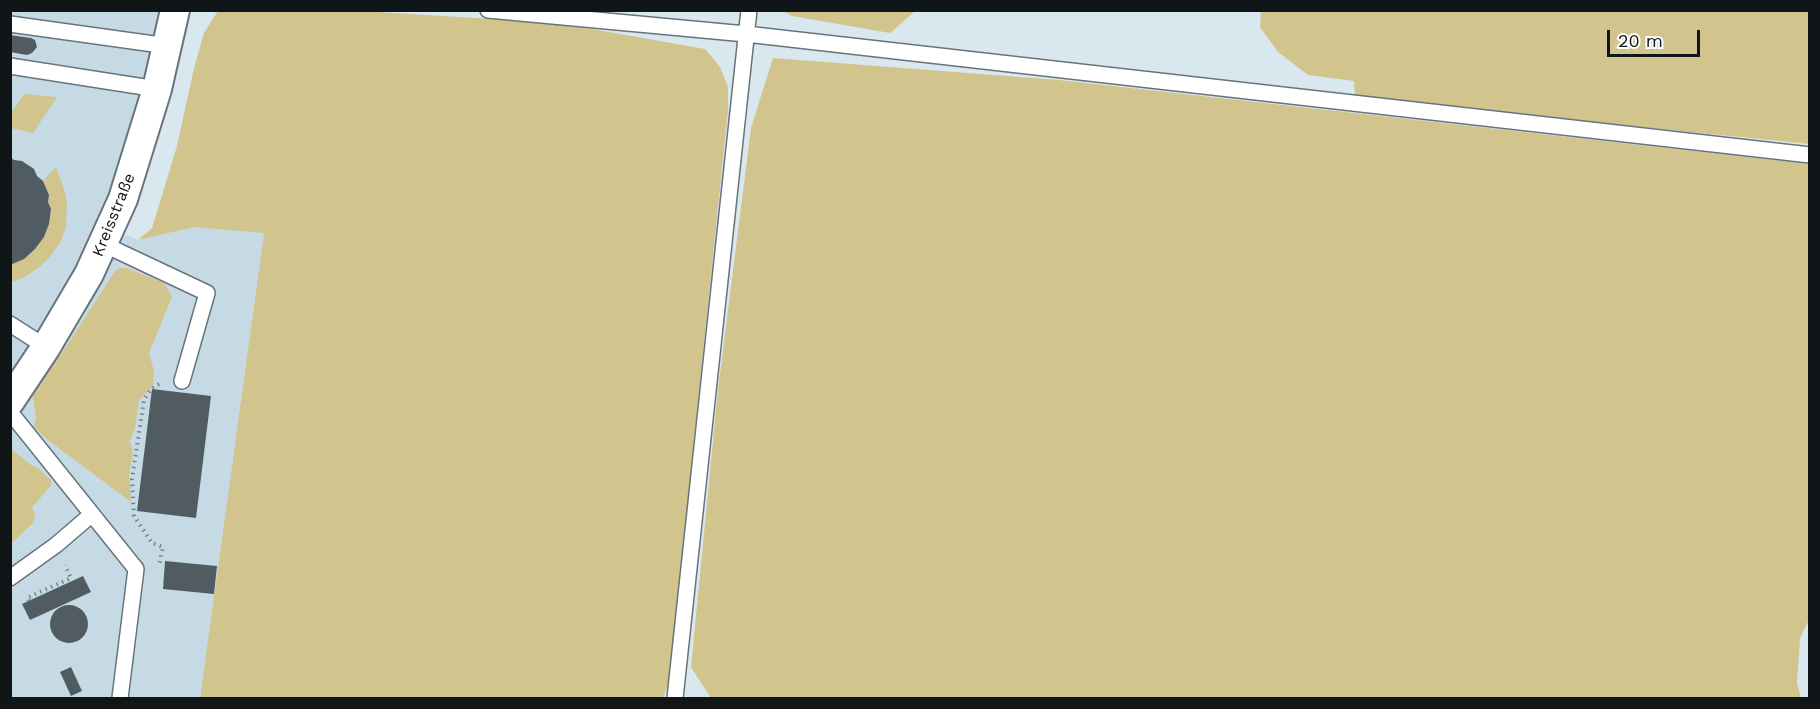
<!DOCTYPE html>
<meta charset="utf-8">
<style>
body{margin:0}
#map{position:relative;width:1820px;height:709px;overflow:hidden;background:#d9e7ee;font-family:"Work Sans",sans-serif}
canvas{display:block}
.frame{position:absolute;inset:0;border:12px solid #101517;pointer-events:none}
.scale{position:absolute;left:1607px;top:30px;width:93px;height:27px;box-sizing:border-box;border:3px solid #101517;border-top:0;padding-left:8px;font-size:18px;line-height:21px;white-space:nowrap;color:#101517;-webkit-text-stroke:4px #fff;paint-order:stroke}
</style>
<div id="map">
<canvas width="1820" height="709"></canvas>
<div class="frame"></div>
<div class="scale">20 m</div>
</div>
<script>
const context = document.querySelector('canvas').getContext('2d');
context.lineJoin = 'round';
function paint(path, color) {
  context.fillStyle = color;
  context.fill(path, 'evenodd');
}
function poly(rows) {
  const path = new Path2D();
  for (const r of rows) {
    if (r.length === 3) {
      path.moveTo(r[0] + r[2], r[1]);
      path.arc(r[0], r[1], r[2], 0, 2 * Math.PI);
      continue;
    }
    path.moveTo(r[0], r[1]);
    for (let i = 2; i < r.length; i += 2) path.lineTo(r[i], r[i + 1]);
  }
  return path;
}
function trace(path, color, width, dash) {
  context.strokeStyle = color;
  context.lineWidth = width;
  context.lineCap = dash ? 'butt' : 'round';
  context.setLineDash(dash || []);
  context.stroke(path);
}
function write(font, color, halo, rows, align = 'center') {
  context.font = font + ' "Work Sans",sans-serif';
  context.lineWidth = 6;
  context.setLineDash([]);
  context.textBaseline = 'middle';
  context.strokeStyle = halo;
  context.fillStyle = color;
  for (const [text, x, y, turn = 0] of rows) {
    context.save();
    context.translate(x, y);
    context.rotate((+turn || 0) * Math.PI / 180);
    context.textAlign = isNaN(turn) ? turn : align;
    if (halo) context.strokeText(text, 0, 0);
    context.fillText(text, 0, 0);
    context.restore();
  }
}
paint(poly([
 [10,11,158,11,156,30,122,160,97,222,138,240,195,227,264,232,200,698,11,698]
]), '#c5dae5');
paint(poly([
 [1261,10,1809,11,1809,144,1355,98,1354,81,1308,75,1278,52,1260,27],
 [218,11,361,11,558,23,705,49,720,67,728,87,728,110,669,682,663,698,200,698,264,233,195,227,138,240,152,228,177,146,194,68,204,33],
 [783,11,783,10,915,11,890,33,792,16],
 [773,58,1059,80,1809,164,1810,618,1800,638,1797,683,1801,698,711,698,691,667,718,390,751,128],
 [24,94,57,97,33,133,11,128,11,113],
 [56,167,65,192,67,204,66,227,60,243,49,258,38,268,23,278,11,282,10,265,35,249,44,237,49,224,51,209,48,202,49,194,43,181],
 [120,268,127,268,164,283,172,297,149,353,154,371,153,386,139,400,135,429,130,441,133,453,129,473,131,502,48,440,34,427,36,417,32,392,68,344,115,271],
 [10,448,31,465,38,468,51,480,51,485,32,508,35,514,34,522,13,542,10,539]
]), '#d2c48d');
paint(poly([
 [10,35,31,38,35,40,37,47,32,53,27,55,10,52],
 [10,157,14,160,22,161,34,169,37,176,43,181,49,195,48,202,51,209,49,224,44,237,35,249,24,259,10,265],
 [152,389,211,396,196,518,137,511],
 [165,561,217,566,214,594,163,589],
 [83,576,91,592,30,620,22,604],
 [69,624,19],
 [71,667,82,691,71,696,60,672]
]), '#505c62');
const lane = poly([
 [488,10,746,34,1810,155],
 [10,24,168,46],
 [10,66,157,89],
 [103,244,207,293,182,381],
 [10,324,46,347],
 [10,412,136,569,120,698],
 [10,578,56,545,91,515],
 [675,698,749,10]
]);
const street = poly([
 [10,401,46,347,89,274,123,199,157,89,175,10]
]);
trace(lane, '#68747b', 18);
trace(street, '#68747b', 32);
trace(poly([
 [159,384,151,389,144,400,132,479,134,516,152,543,163,547,159,565],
 [29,601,27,598,71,578,65,565]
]), '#7a8489', 4, [1.5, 4.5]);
trace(lane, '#fff', 15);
trace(street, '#fff', 28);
write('16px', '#101517', '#fff', [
 ["Kreisstraße",114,215,-68]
]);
</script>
